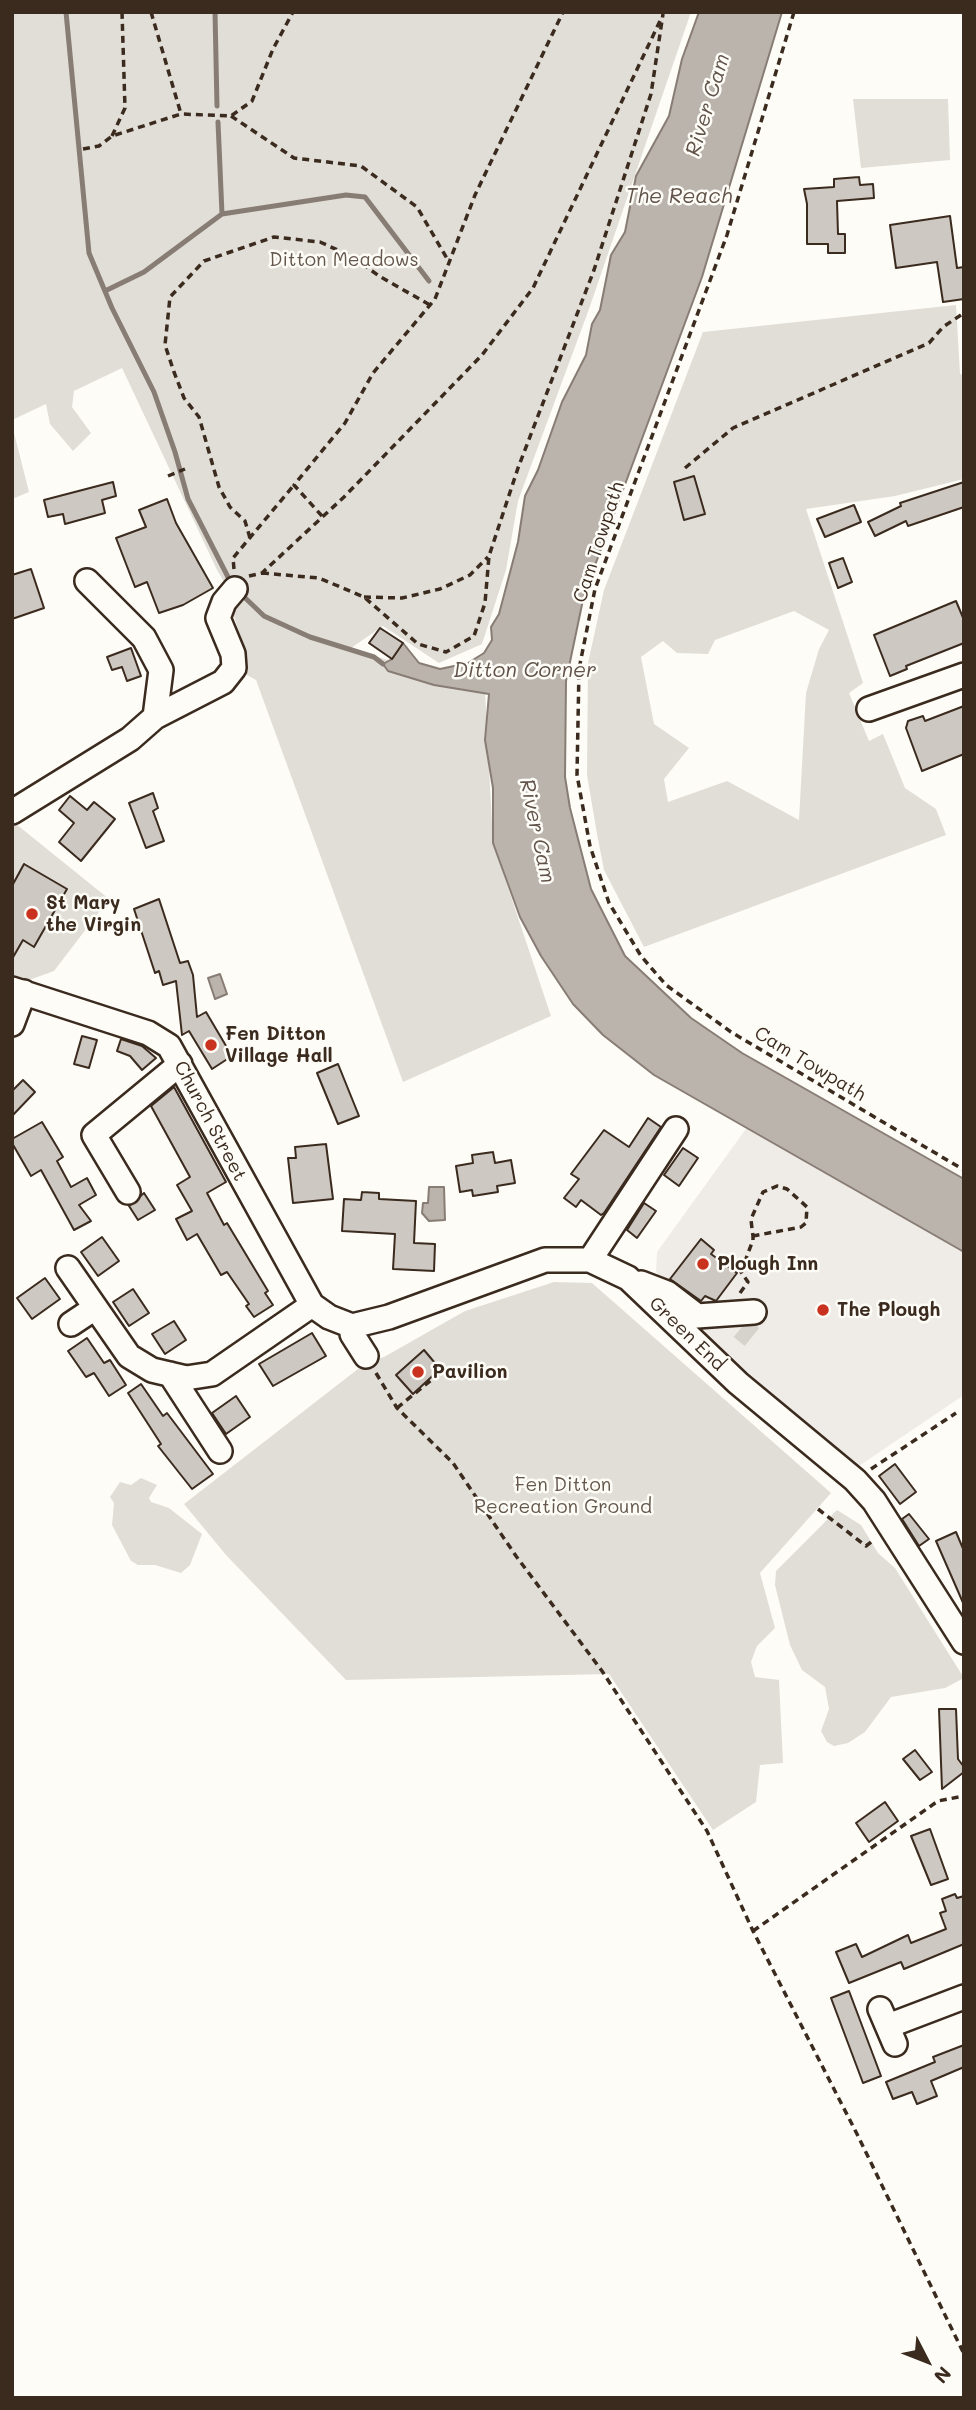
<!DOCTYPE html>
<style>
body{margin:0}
#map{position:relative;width:976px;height:2410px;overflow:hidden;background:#fdfcf7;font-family:Mali,sans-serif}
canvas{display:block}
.frame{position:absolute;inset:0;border:14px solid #3b2a1e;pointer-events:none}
.north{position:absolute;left:892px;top:2326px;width:70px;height:70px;-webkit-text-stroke:5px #fdfcf7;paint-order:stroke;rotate:132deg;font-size:19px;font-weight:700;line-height:28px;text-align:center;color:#3b2a1e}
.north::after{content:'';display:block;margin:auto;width:24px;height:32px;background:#3b2a1e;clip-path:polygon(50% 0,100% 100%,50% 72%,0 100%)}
</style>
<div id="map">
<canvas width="976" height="2410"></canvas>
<div class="frame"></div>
<div class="north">N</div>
</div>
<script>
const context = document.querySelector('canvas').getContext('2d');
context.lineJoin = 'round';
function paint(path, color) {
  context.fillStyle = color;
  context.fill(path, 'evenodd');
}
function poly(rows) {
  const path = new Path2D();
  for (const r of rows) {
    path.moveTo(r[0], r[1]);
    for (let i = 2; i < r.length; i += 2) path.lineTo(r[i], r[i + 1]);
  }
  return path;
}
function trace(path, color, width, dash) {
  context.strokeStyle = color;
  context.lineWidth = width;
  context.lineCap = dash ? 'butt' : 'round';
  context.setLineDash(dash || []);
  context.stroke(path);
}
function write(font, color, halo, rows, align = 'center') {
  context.font = font + ' Mali,sans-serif';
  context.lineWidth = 5;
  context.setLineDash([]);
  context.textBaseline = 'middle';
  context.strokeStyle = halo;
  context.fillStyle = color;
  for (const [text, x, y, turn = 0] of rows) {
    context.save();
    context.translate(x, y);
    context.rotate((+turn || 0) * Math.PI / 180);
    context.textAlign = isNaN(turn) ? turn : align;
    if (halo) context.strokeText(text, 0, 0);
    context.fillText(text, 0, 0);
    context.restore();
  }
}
paint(poly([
 [748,1126,964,1252,964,1395,856,1468,697,1327,667,1293,656,1272,657,1252]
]), '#efece7');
paint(poly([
 [12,12,691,12,589,309,518,501,506,570,482,644,439,663,383,626,351,648,485,692,493,843,551,1016,403,1082,256,680,234,668,243,645,228,597,235,600,217,570,122,368,74,391,72,407,91,433,73,451,50,424,46,404,12,420],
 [853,99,948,99,950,160,861,168],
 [956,305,960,374,964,375,964,479,895,496,806,509,863,683,849,693,869,741,883,734,905,788,936,809,946,835,644,947,604,870,597,834,587,775,588,663,604,590,703,332],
 [794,611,829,630,819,649,806,693,799,820,727,781,668,802,664,779,689,748,654,724,641,657,663,641,677,653,708,654,715,640],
 [12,425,29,492,12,499],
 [16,824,109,899,54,971,18,984,12,982,12,826],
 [554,1282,592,1283,831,1493,760,1573,775,1628,757,1646,751,1662,755,1677,779,1680,783,1763,760,1765,756,1802,713,1830,609,1674,346,1680,226,1555,184,1504,367,1362,384,1357,465,1311],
 [141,1478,157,1485,149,1498,151,1502,169,1508,202,1534,190,1565,181,1573,155,1565,138,1565,131,1561,112,1525,114,1503,110,1497,120,1482,131,1485],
 [837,1510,861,1525,878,1553,895,1568,964,1678,945,1688,891,1697,865,1732,848,1743,834,1746,827,1742,821,1731,829,1709,825,1687,802,1670,790,1645,775,1585,776,1571]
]), '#e1ded7');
const water = poly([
 [699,12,782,12,702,277,584,595,566,681,565,777,570,808,591,889,625,956,691,1018,742,1053,964,1179,964,1252,654,1075,603,1035,573,1004,541,956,520,917,493,843,493,788,485,740,489,694,434,685,388,671,383,664,392,659,403,643,419,663,440,669,468,663,484,653,492,640,491,627,499,614,518,542,525,496,538,470,562,402,586,355,592,324,600,310,611,255,625,232,636,176,669,116,682,59,699,12],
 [220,974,227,994,215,999,208,978,220,974],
 [429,1187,444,1187,445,1220,429,1221,422,1213,423,1203,428,1203,429,1187]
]);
paint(water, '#bbb4ad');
trace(water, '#887d74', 2);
trace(poly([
 [66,12,89,253,112,308,154,392,175,452,188,499,229,579],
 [215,12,217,106],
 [222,214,346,195,365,197,429,281],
 [105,291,144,272,222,214,218,122],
 [239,592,264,616,310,637,374,657,383,664]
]), '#887d74', 5);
const building = poly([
 [859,177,860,185,873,184,874,198,837,201,838,234,845,234,845,253,828,253,828,244,807,244,807,204,804,189,834,187,834,179,859,177],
 [950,216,957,268,964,267,964,299,943,302,937,262,896,268,890,225,950,216],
 [694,476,705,514,684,520,674,482,694,476],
 [113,482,116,496,102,500,105,513,65,524,63,514,48,517,44,500,113,482],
 [964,482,964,507,908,526,906,521,875,536,868,522,901,506,900,503,964,482],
 [167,499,176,523,213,588,183,605,159,613,147,582,135,587,116,538,146,527,139,510,167,499],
 [854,505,861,522,825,537,817,519,854,505],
 [843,558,852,582,838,588,829,563,843,558],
 [31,569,44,608,12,619,12,575,31,569],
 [956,601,964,620,964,643,906,666,907,669,890,676,874,635,956,601],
 [380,628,403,643,392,659,369,643,380,628],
 [131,648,141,676,127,681,122,667,112,670,107,657,131,648],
 [964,706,964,754,922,771,906,728,908,721,923,716,925,721,964,706],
 [153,793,158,808,153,811,164,841,146,848,129,803,153,793],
 [70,796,87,810,94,802,115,819,81,861,59,842,74,823,59,810,70,796],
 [24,864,67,889,34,947,23,940,12,959,12,886,24,864],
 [159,899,180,963,188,961,193,975,197,1017,206,1012,232,1056,212,1069,189,1031,182,1035,176,981,163,985,159,971,155,973,134,909,159,899],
 [82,1036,97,1040,89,1068,74,1064,82,1036],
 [121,1039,142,1046,156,1058,142,1070,130,1056,117,1051,121,1039],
 [338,1064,359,1116,338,1124,317,1073,338,1064],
 [23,1080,35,1092,12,1116,12,1091,23,1080],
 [174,1087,226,1182,207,1193,224,1225,227,1223,268,1291,265,1293,273,1305,254,1317,246,1306,249,1304,227,1272,221,1275,197,1234,187,1240,176,1219,192,1211,177,1185,190,1177,151,1106,174,1087],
 [648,1118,661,1127,604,1213,601,1215,581,1200,576,1207,564,1198,579,1179,571,1174,604,1130,629,1147,648,1118],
 [42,1122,63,1157,57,1161,71,1187,87,1178,96,1195,79,1205,91,1221,74,1230,41,1170,31,1176,12,1143,12,1139,42,1122],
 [326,1144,333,1199,293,1203,288,1158,296,1158,295,1147,326,1144],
 [683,1148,698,1158,679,1186,664,1175,683,1148],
 [493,1152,495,1163,511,1160,515,1183,497,1186,498,1192,473,1196,472,1190,460,1192,456,1166,473,1163,472,1155,493,1152],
 [362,1192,379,1193,379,1199,416,1201,414,1243,435,1244,434,1271,393,1269,395,1234,342,1231,344,1199,361,1200,362,1192],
 [144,1193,155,1210,138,1220,129,1206,144,1193],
 [644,1203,656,1211,637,1238,627,1230,644,1203],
 [102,1237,119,1261,98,1276,81,1252,102,1237],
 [701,1239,714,1250,711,1254,737,1273,716,1301,705,1296,701,1301,670,1279,701,1239],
 [45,1278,60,1299,32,1319,17,1298,45,1278],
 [133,1289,149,1313,129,1326,113,1302,133,1289],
 [174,1321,186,1340,165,1354,152,1334,174,1321],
 [312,1333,326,1356,273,1386,259,1364,312,1333],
 [87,1338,104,1363,110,1360,126,1385,109,1396,94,1373,86,1377,68,1351,87,1338],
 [424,1350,440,1369,413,1394,396,1375,424,1350],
 [141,1384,163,1416,167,1413,213,1474,192,1489,158,1446,161,1444,128,1393,141,1384],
 [236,1396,250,1417,226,1434,212,1413,236,1396],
 [895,1464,916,1492,900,1504,879,1476,895,1464],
 [909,1514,929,1539,919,1546,902,1519,909,1514],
 [956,1532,964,1551,964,1605,936,1541,956,1532],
 [939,1709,956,1709,958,1759,964,1767,964,1772,942,1789,939,1709],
 [915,1750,932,1772,920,1780,903,1759,915,1750],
 [885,1802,898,1821,869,1842,856,1823,885,1802],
 [930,1829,948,1879,931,1885,911,1836,930,1829],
 [955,1894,957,1898,964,1896,964,1944,904,1969,901,1962,849,1983,836,1952,856,1944,862,1957,908,1935,911,1943,946,1929,940,1913,946,1911,942,1899,955,1894],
 [849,1991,881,2076,863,2083,831,1998,849,1991],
 [964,2045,964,2067,931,2081,937,2096,917,2104,912,2092,893,2099,886,2082,935,2062,933,2057,964,2045]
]);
paint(building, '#cdc8c2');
trace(building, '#3b2a1e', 2);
trace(poly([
 [741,1328,752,1337]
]), '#d6d2cc', 23, [23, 11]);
const minor = poly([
 [87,581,144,638,161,670,155,717],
 [869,709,964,675],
 [12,812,130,739,155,717,223,682,234,668,233,654,218,618,224,602,235,589],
 [12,989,148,1033,169,1046,312,1305,329,1317,352,1326,389,1317,545,1260,590,1260,628,1278,738,1383,855,1480,874,1501,964,1642],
 [12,1024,24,992],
 [128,1192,94,1135,180,1064],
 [590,1260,676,1129],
 [68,1268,129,1356,152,1370,186,1378,212,1374,312,1305],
 [641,1283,667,1293,697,1316,754,1312],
 [71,1324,95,1308],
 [352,1326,352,1334,366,1356],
 [170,1374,220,1451],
 [880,2009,895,2044],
 [888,2026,964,1997]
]);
trace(minor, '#3b2a1e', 28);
trace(poly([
 [151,12,181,114],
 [794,12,727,235,595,589,579,669,577,775,590,846,609,903,641,956,666,985,731,1032,964,1170],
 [231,116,294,158,361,166,417,207,449,262],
 [112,136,125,108,122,12],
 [83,149,99,146,112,136,181,114,231,116,252,101,273,49,293,12],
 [685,468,733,428,929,343,943,327,964,313],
 [168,476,185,469],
 [322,516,294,485,345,423,373,373,435,299,475,195,563,12],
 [250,538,245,521,230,507,219,487,199,417,184,398,174,372,165,345,170,297,204,261,274,237,320,242,353,257,379,276,430,305],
 [234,569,233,558,294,485],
 [262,573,319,578,364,597,418,644,446,652,474,636,485,603,489,556,518,468,594,270,651,94,663,14],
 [249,576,262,573,344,497,482,355,533,288,660,21],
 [364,597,402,598,440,589,470,575,488,557],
 [740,1293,748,1282,741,1272,753,1240,753,1236,752,1229,751,1219,763,1192,777,1186,787,1189,807,1207,806,1223,801,1227,753,1236],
 [376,1373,397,1408,453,1463,516,1556,602,1671,707,1831,753,1931,857,2134,964,2354],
 [397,1408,441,1372],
 [871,1469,956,1413],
 [818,1509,866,1546,875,1539],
 [753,1931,938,1801,964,1796]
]), '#3b2a1e', 3.5, [7, 5]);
trace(minor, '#fdfcf7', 23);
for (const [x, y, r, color] of [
 [32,914,7,"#c8321e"],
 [211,1045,7,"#c8321e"],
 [703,1264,7,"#c8321e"],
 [823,1310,7,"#c8321e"],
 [418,1372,7,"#c8321e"]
]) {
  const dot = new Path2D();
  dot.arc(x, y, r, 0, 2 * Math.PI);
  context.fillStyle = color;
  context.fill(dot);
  trace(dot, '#fdfcf7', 2.5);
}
write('19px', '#64574c', '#fdfcf7', [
 ["Ditton Meadows",344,260],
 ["Fen Ditton",563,1485],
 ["Recreation Ground",563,1507]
]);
write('19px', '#3b2a1e', '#fdfcf7', [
 ["Cam Towpath",599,542,-72],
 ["Cam Towpath",810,1064,31],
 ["Church Street",210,1121,62],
 ["Green End",687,1334,44]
]);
write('bold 19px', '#3b2a1e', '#fdfcf7', [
 ["St Mary",46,903],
 ["the Virgin",46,925],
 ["Fen Ditton",225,1034],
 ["Village Hall",225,1056],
 ["Plough Inn",717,1264],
 ["The Plough",837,1310],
 ["Pavilion",432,1372]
], 'left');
write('italic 21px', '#615349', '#fdfcf7', [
 ["River Cam",708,105,-73],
 ["The Reach",679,197],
 ["Ditton Corner",525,671],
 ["River Cam",537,831,78]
]);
</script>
